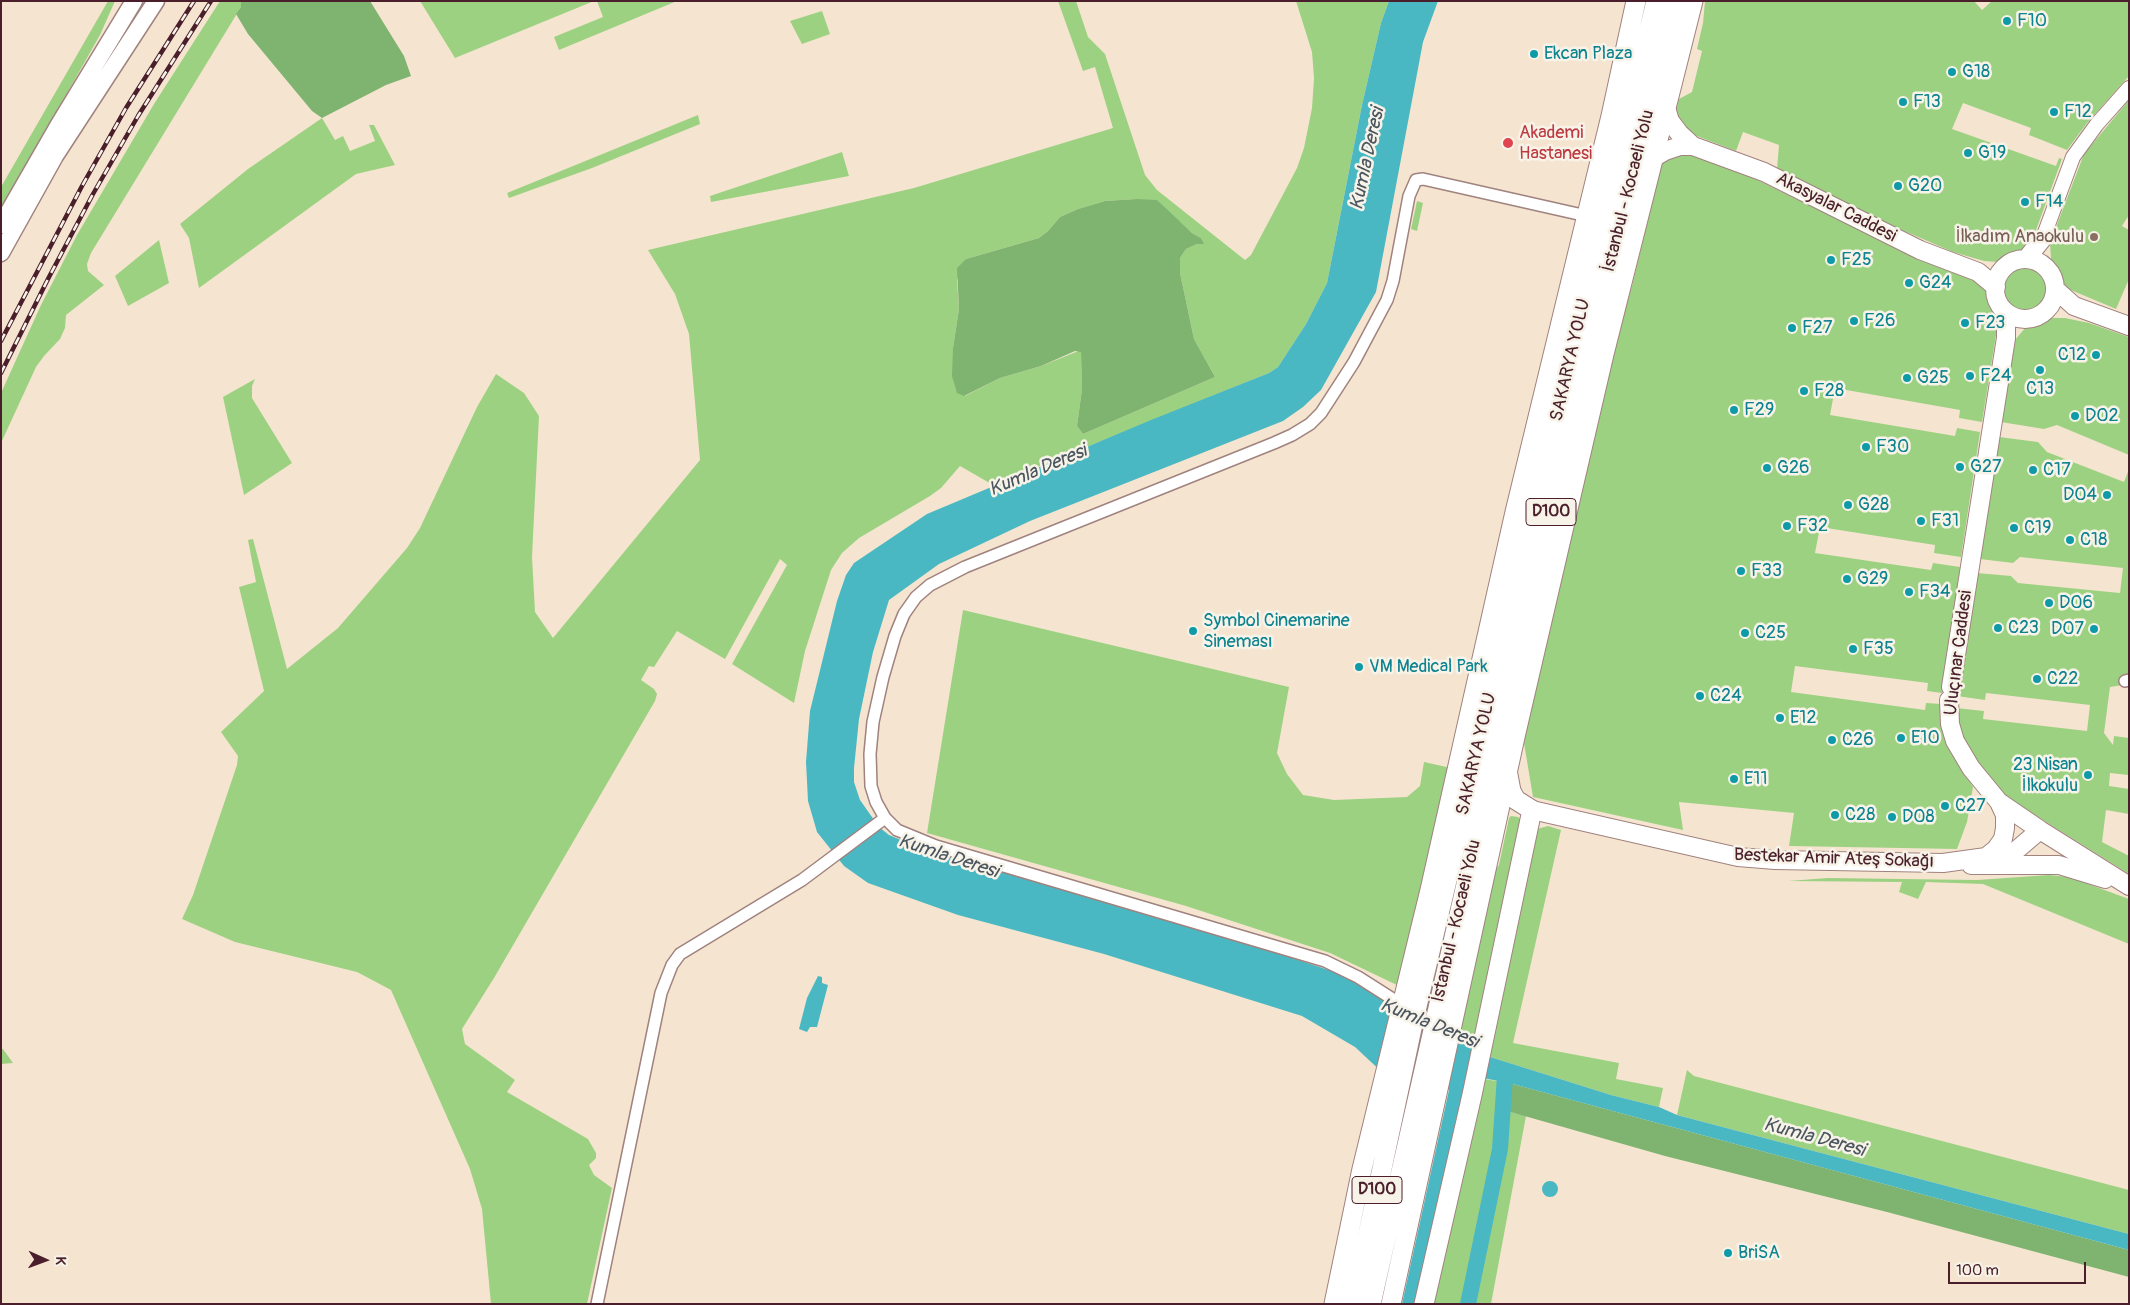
<!DOCTYPE html>
<meta charset="utf-8">
<style>
body{margin:0}
#map{position:relative;width:2130px;height:1305px;overflow:hidden;background:#f5e5d0;font-family:Pangolin,sans-serif}
canvas{display:block}
.frame{position:absolute;inset:0;border:2px solid #4a1f2b;pointer-events:none}
.north{position:absolute;left:20px;top:1235px;width:50px;height:50px;-webkit-text-stroke:4px #f7f3e8;paint-order:stroke;rotate:92deg;font-size:14px;font-weight:700;line-height:20px;text-align:center;color:#4a1f2b}
.north::after{content:'';display:block;margin:auto;width:18px;height:22px;background:#4a1f2b;clip-path:polygon(50% 0,100% 100%,50% 72%,0 100%)}
.scale{position:absolute;left:1948px;top:1262px;width:138px;height:22px;box-sizing:border-box;border:2px solid #4a1f2b;border-top:0;padding-left:6px;font-size:15px;line-height:18px;white-space:nowrap;color:#4a1f2b;-webkit-text-stroke:4px #f7f3e8;paint-order:stroke}
</style>
<div id="map">
<canvas width="2130" height="1305"></canvas>
<div class="frame"></div>
<div class="north">K</div>
<div class="scale">100 m</div>
</div>
<script>
const context = document.querySelector('canvas').getContext('2d');
context.lineJoin = 'round';
function paint(path, color) {
  context.fillStyle = color;
  context.fill(path, 'evenodd');
}
function poly(rows) {
  const path = new Path2D();
  for (const r of rows) {
    if (r.length === 3) {
      path.moveTo(r[0] + r[2], r[1]);
      path.arc(r[0], r[1], r[2], 0, 2 * Math.PI);
      continue;
    }
    path.moveTo(r[0], r[1]);
    for (let i = 2; i < r.length; i += 2) path.lineTo(r[i], r[i + 1]);
  }
  return path;
}
function trace(path, color, width, dash) {
  context.strokeStyle = color;
  context.lineWidth = width;
  context.lineCap = dash ? 'butt' : 'round';
  context.setLineDash(dash || []);
  context.stroke(path);
}
function write(font, color, halo, rows, align = 'center') {
  context.font = font + ' Pangolin,sans-serif';
  context.lineWidth = 5;
  context.setLineDash([]);
  context.textBaseline = 'middle';
  context.strokeStyle = halo;
  context.fillStyle = color;
  for (const [text, x, y, turn = 0] of rows) {
    context.save();
    context.translate(x, y);
    context.rotate((+turn || 0) * Math.PI / 180);
    context.textAlign = isNaN(turn) ? turn : align;
    if (halo) context.strokeText(text, 0, 0);
    context.fillText(text, 0, 0);
    context.restore();
  }
}
paint(poly([
 [108,1,115,1,100,35,1,210,1,187],
 [220,1,241,1,241,7,91,253,87,264,88,271,104,285,66,315,65,328,60,339,44,356,36,367,1,443,1,393,41,305,77,235,154,104],
 [420,1,594,1,455,58],
 [597,1,677,1,559,50,554,37,603,17],
 [1058,1,1076,1,1088,37,1105,54,1145,175,1157,190,1245,260,1251,255,1297,168,1304,148,1312,108,1314,78,1312,52,1296,1,1389,1,1381,23,1362,105,1327,283,1306,324,1278,367,1269,373,993,485,960,466,941,488,930,496,859,538,842,553,831,570,805,651,794,703,732,664,787,565,780,559,725,659,677,631,654,667,649,666,641,680,654,689,657,694,655,701,494,978,462,1029,465,1044,515,1080,507,1092,588,1139,596,1153,596,1158,589,1165,594,1175,612,1188,587,1304,491,1304,482,1209,470,1169,391,990,357,972,235,942,182,919,193,895,237,765,238,756,221,732,264,691,239,587,256,582,248,540,253,539,287,669,338,628,407,548,420,528,477,407,496,374,524,393,539,416,532,557,535,612,553,638,700,460,689,334,675,294,648,250,914,188,1113,128,1095,67,1083,71],
 [1136,199,1181,223,1192,233,1201,238,1203,244,1197,244,1186,249,1180,258,1180,273,1194,339,1215,377,1083,434,1077,426,1082,389,1081,350,1041,366,1000,378,965,396,953,348,959,309,957,280,966,259,1039,238,1048,231,1060,217,1078,209,1105,201],
 [1705,1,1974,1,1982,10,1992,1,2129,1,2129,76,2087,123,2067,150,2029,135,2031,128,1963,103,1952,129,2056,166,2059,158,2062,159,2032,241,2022,250,1998,262,1984,261,1953,252,1895,227,1777,169,1779,145,1743,132,1736,151,1689,133,1677,123,1675,113,1679,99,1692,92,1702,51,1697,49,1703,23],
 [822,11,830,34,802,44,790,21],
 [2129,100,2129,215,2122,226,2129,230,2129,279,2116,309,2066,288,2056,273,2051,259,2050,243,2084,154],
 [698,115,700,124,592,168,509,198,507,193],
 [322,118,335,140,343,136,350,151,375,141,369,125,374,125,395,165,356,174,199,288,189,238,180,224,248,169],
 [842,152,849,176,711,202,710,196],
 [1667,154,1691,154,1749,176,1909,254,1968,277,1988,290,1995,306,1997,320,1996,335,1982,422,1959,418,1960,410,1835,388,1830,415,1955,436,1957,428,1980,432,1961,557,1934,553,1935,545,1820,527,1815,553,1931,570,1933,563,1960,567,1942,693,1927,691,1928,683,1795,666,1791,692,1925,710,1926,703,1941,704,1942,729,1948,746,1973,787,1967,822,1957,849,1789,846,1794,813,1679,802,1683,830,1533,797,1523,737,1611,357,1632,286,1662,163],
 [1417,201,1423,203,1417,231,1411,229],
 [159,240,169,283,128,306,115,276],
 [2025,289,24],
 [2046,318,2065,318,2089,323,2129,337,2129,455,2057,425,2044,429,2001,422,2014,341,2026,327],
 [255,379,252,386,252,398,292,463,244,495,223,397],
 [1999,437,2038,442,2047,452,2124,482,2129,469,2129,684,2110,687,2104,733,2113,745,2114,736,2129,738,2128,775,2110,773,2109,786,2129,789,2129,814,2106,810,2102,842,2129,856,2129,874,2000,793,1967,751,1957,731,1956,708,1984,711,1983,719,2087,731,2090,705,1986,693,1985,700,1957,696,1977,573,2011,576,2018,583,2120,593,2123,568,2020,557,2013,563,1980,559],
 [963,610,1289,687,1277,753,1287,774,1303,795,1334,800,1407,797,1420,786,1424,762,1451,768,1401,987,1330,953,1186,906,927,833],
 [1511,816,1518,817,1521,820,1477,1050,1458,1038,1491,876,1499,865,1509,818],
 [1548,826,1561,830,1513,1043,1619,1063,1616,1079,1663,1088,1659,1107,1611,1095,1487,1056,1537,829],
 [2049,875,2069,877,2129,899,2129,944,1983,884,1926,882,1918,899,1899,892,1902,882,1788,881,1828,878,1977,880],
 [1,1049,3,1049,13,1063,1,1064],
 [1687,1070,1694,1076,2129,1190,2129,1234,1677,1115],
 [1484,1079,1509,1083,1505,1096,1507,1111,1526,1116,1491,1304,1432,1304]
]), '#9dd182');
paint(poly([
 [241,1,370,1,404,56,411,76,386,85,322,118,312,111,248,34,236,14,241,7],
 [1136,199,1157,200,1192,233,1201,238,1204,244,1197,244,1186,249,1180,258,1180,273,1194,339,1215,377,1083,434,1077,426,1082,389,1081,352,1075,351,1041,366,1000,378,964,396,957,393,952,376,953,348,959,309,957,268,966,259,1039,238,1048,231,1060,217,1078,209,1105,201],
 [1509,1083,2129,1250,2129,1277,1887,1212,1665,1156,1507,1111,1505,1096]
]), '#7eb370');
paint(poly([
 [1389,1,1438,1,1423,42,1376,292,1321,390,1303,407,1283,421,1030,521,939,564,889,600,873,652,859,719,854,768,854,782,860,800,879,827,889,835,913,845,1138,908,1338,973,1380,997,1399,1015,1458,1038,1487,1056,1611,1095,1659,1107,1677,1115,2129,1234,2129,1250,1509,1083,1467,1075,1417,1304,1402,1304,1449,1090,1401,1076,1385,1075,1355,1047,1302,1016,1104,954,958,915,868,883,844,866,817,832,808,801,806,762,810,711,837,601,846,575,854,563,927,514,1151,420,1269,373,1278,367,1306,324,1327,283,1362,105,1381,23],
 [818,976,822,977,822,983,828,985,817,1027,810,1027,807,1032,799,1029,807,998],
 [1550,1189,8]
]), '#4ab8c2');
trace(poly([
 [1468,1304,1500,1149,1505,1076]
]), '#4ab8c2', 16);
const minor = poly([
 [2125,681,2129,680],
 [1402,1005,1358,977,1325,961,936,846,897,830,885,818,876,802,871,786,870,754,873,722,883,677,895,636,904,614,916,597,930,585,965,567,1274,443,1292,435,1310,424,1321,413,1354,362,1387,300,1393,281,1409,196,1416,180,1423,179,1587,216],
 [597,1304,661,993,672,965,680,954,802,880,885,818]
]);
const tertiary = poly([
 [2043,238,2073,157,2097,124,2129,88]
]);
const secondary = poly([
 [1,225,58,126,134,1],
 [1,253,55,156,156,1]
]);
const primary = poly([
 [1666,108,1670,121,1679,133,1693,146],
 [1653,158,1665,151,1680,146,1693,146,1764,172,1920,250,1978,272,1996,287],
 [2027,258,2043,238],
 [2025,289,30],
 [2055,289,2074,306,2129,326],
 [1951,687,2006,338,2006,313],
 [1949,700,1950,724,1955,741,1971,768,1999,802,2040,830,2129,886],
 [1532,810,1738,857,1775,860,1943,863,1986,857,1996,849,2003,839,2005,828,2005,815,1999,802],
 [1991,861,2013,853,2040,830],
 [1971,865,2059,865,2105,879]
]);
const trunk = poly([
 [1508,775,1511,791,1516,800,1532,810],
 [1334,1304,1362,1169,1430,890,1515,512,1611,116,1636,1],
 [1353,1304,1414,1019,1656,1],
 [1371,1304,1546,531,1675,1],
 [1391,1304,1515,737,1604,354,1693,1],
 [1424,1304,1472,1095,1532,810]
]);
trace(minor, '#a0827e', 14);
trace(tertiary, '#a0827e', 16);
trace(secondary, '#a0827e', 19);
trace(primary, '#a0827e', 20);
trace(trunk, '#a0827e', 21);
trace(minor, '#fff', 11);
trace(tertiary, '#fff', 14);
trace(secondary, '#fff', 16);
trace(primary, '#fff', 18);
trace(trunk, '#fff', 19);
const rail = poly([
 [1,341,82,186,126,108,194,1],
 [1,373,49,277,93,194,138,116,211,1]
]);
trace(rail, '#4a1f2b', 4.5);
trace(rail, '#f7f3e8', 2.5, [8]);
for (const [x, y, r, color] of [
 [2007,21,5,"#0f9aa8"],
 [1534,54,5,"#0f9aa8"],
 [1952,72,5,"#0f9aa8"],
 [1903,102,5,"#0f9aa8"],
 [2054,112,5,"#0f9aa8"],
 [1508,143,6,"#e0444e"],
 [1968,153,5,"#0f9aa8"],
 [1898,186,5,"#0f9aa8"],
 [2025,202,5,"#0f9aa8"],
 [2094,237,5,"#8d6e63"],
 [1831,260,5,"#0f9aa8"],
 [1909,283,5,"#0f9aa8"],
 [1854,321,5,"#0f9aa8"],
 [1965,323,5,"#0f9aa8"],
 [1792,328,5,"#0f9aa8"],
 [2096,355,5,"#0f9aa8"],
 [2040,370,5,"#0f9aa8"],
 [1970,376,5,"#0f9aa8"],
 [1907,378,5,"#0f9aa8"],
 [1804,391,5,"#0f9aa8"],
 [1734,410,5,"#0f9aa8"],
 [2075,416,5,"#0f9aa8"],
 [1866,447,5,"#0f9aa8"],
 [1960,467,5,"#0f9aa8"],
 [1767,468,5,"#0f9aa8"],
 [2033,470,5,"#0f9aa8"],
 [2107,495,5,"#0f9aa8"],
 [1848,505,5,"#0f9aa8"],
 [1921,521,5,"#0f9aa8"],
 [1787,526,5,"#0f9aa8"],
 [2014,528,5,"#0f9aa8"],
 [2070,540,5,"#0f9aa8"],
 [1741,571,5,"#0f9aa8"],
 [1847,579,5,"#0f9aa8"],
 [1909,592,5,"#0f9aa8"],
 [2049,603,5,"#0f9aa8"],
 [1998,628,5,"#0f9aa8"],
 [2094,629,5,"#0f9aa8"],
 [1193,631,5,"#0f9aa8"],
 [1745,633,5,"#0f9aa8"],
 [1853,649,5,"#0f9aa8"],
 [1359,667,5,"#0f9aa8"],
 [2037,679,5,"#0f9aa8"],
 [1700,696,5,"#0f9aa8"],
 [1780,718,5,"#0f9aa8"],
 [1901,738,5,"#0f9aa8"],
 [1832,740,5,"#0f9aa8"],
 [2088,775,5,"#0f9aa8"],
 [1734,779,5,"#0f9aa8"],
 [1945,806,5,"#0f9aa8"],
 [1835,815,5,"#0f9aa8"],
 [1892,817,5,"#0f9aa8"],
 [1728,1253,5,"#0f9aa8"]
]) {
  const dot = new Path2D();
  dot.arc(x, y, r, 0, 2 * Math.PI);
  context.fillStyle = color;
  context.fill(dot);
  trace(dot, '#f7f3e8', 2);
}
for (const [x, y, w] of [
 [1551,512,50],
 [1377,1190,50]
]) {
  const box = new Path2D();
  box.roundRect(x - w / 2, y - 13.5, w, 27, 4);
  context.fillStyle = '#f7f3e8';
  context.fill(box);
  trace(box, '#4a1f2b', 1);
}
write('bold 16px', '#4a1f2b', null, [
 ["D100",1551,512],
 ["D100",1377,1190]
]);
write('18px', '#0d838f', '#f7f3e8', [
 ["F10",2017,21],
 ["Ekcan Plaza",1544,54],
 ["G18",1962,72],
 ["F13",1913,102],
 ["F12",2064,112],
 ["G19",1978,153],
 ["G20",1908,186],
 ["F14",2035,202],
 ["F25",1841,260],
 ["G24",1919,283],
 ["F26",1864,321],
 ["F23",1975,323],
 ["F27",1802,328],
 ["C12",2086,355,"right"],
 ["F24",1980,376],
 ["G25",1917,378],
 ["C13",2040,389,"center"],
 ["F28",1814,391],
 ["F29",1744,410],
 ["D02",2085,416],
 ["F30",1876,447],
 ["G27",1970,467],
 ["G26",1777,468],
 ["C17",2043,470],
 ["D04",2097,495,"right"],
 ["G28",1858,505],
 ["F31",1931,521],
 ["F32",1797,526],
 ["C19",2024,528],
 ["C18",2080,540],
 ["F33",1751,571],
 ["G29",1857,579],
 ["F34",1919,592],
 ["D06",2059,603],
 ["Symbol Cinemarine",1203,621],
 ["Sineması",1203,642],
 ["C23",2008,628],
 ["D07",2084,629,"right"],
 ["C25",1755,633],
 ["F35",1863,649],
 ["VM Medical Park",1369,667],
 ["C22",2047,679],
 ["C24",1710,696],
 ["E12",1790,718],
 ["E10",1911,738],
 ["C26",1842,740],
 ["23 Nisan",2078,765,"right"],
 ["İlkokulu",2078,786,"right"],
 ["E11",1744,779],
 ["C27",1955,806],
 ["C28",1845,815],
 ["D08",1902,817],
 ["BriSA",1738,1253]
], 'left');
write('18px', '#be3a42', '#f7f3e8', [
 ["Akademi",1519,133],
 ["Hastanesi",1519,154]
], 'left');
write('18px', '#4a1f2b', '#f7f3e8', [
 ["İstanbul - Kocaeli Yolu",1629,191,-76],
 ["Akasyalar Caddesi",1836,208,27],
 ["SAKARYA YOLU",1571,360,-77],
 ["Uluçınar Caddesi",1959,653,-83],
 ["SAKARYA YOLU",1477,754,-77],
 ["Bestekar Amir Ateş Sokağı",1834,859,2],
 ["İstanbul - Kocaeli Yolu",1457,921,-77]
]);
write('18px', '#785e54', '#f7f3e8', [
 ["İlkadım Anaokulu",2084,237]
], 'right');
write('italic 19px', '#4a5560', '#f7f3e8', [
 ["Kumla Deresi",1368,159,-78],
 ["Kumla Deresi",1038,471,-23],
 ["Kumla Deresi",948,857,18],
 ["Kumla Deresi",1429,1024,22],
 ["Kumla Deresi",1814,1138,15]
]);
</script>
